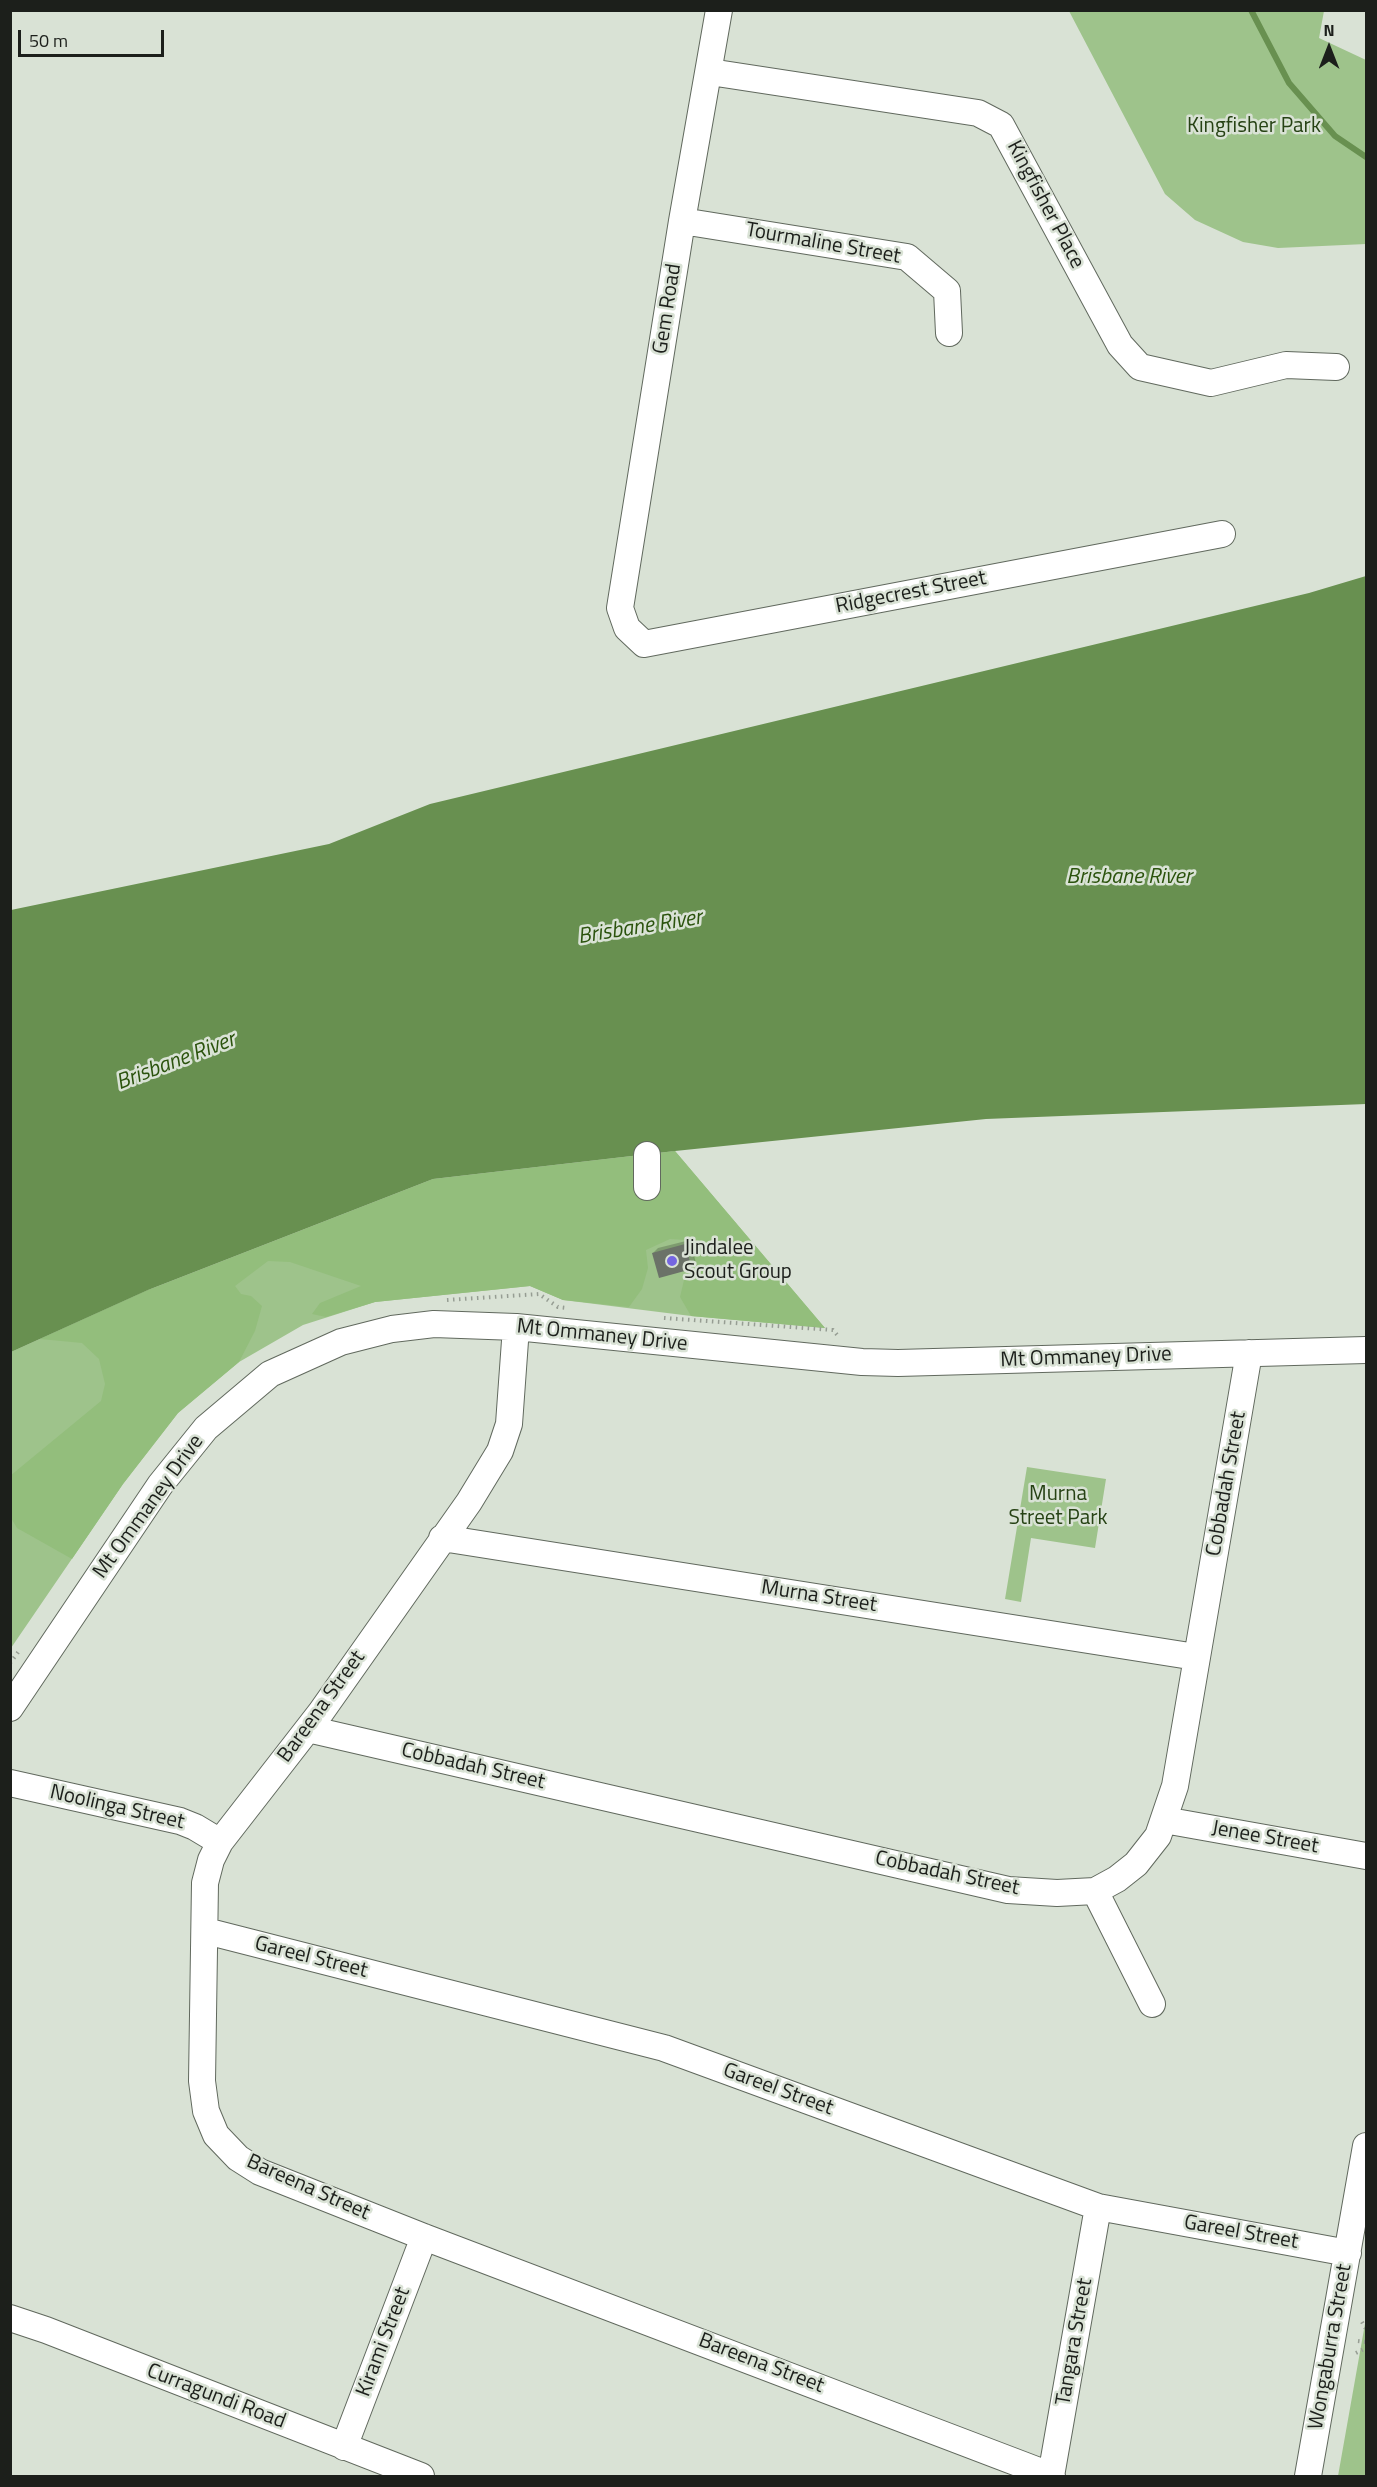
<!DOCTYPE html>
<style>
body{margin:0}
#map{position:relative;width:1377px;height:2487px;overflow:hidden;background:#d9e2d5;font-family:"Titillium Web",sans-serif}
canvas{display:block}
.frame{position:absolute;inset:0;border:12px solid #1c1f1b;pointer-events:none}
.north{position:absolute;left:1299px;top:18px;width:60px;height:60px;-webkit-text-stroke:4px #d9e2d5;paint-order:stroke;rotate:0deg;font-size:16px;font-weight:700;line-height:24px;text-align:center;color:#1c1f1b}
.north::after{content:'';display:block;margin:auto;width:21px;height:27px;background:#1c1f1b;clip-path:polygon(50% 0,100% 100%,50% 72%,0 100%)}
.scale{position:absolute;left:18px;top:30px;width:146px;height:27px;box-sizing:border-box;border:3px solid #1c1f1b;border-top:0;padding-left:8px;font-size:18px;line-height:21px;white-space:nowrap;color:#1c1f1b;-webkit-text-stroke:4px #d9e2d5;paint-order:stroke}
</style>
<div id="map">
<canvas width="1377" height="2487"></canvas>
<div class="frame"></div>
<div class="north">N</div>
<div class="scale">50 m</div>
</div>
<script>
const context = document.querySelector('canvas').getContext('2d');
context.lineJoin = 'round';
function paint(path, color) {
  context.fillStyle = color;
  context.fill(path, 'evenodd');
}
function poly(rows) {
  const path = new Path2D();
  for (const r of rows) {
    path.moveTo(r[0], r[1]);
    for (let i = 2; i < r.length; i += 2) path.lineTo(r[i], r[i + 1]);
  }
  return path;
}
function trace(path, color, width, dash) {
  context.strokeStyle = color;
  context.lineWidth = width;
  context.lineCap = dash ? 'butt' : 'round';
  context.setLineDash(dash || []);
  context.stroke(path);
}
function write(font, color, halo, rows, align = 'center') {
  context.font = font + ' "Titillium Web",sans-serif';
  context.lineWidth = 5;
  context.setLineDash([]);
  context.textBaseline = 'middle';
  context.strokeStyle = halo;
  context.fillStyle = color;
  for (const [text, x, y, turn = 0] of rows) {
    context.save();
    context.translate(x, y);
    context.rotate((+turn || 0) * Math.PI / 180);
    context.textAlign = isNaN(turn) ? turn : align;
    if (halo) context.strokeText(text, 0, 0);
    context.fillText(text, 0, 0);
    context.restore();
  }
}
paint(poly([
 [1069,11,1324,11,1319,38,1366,60,1366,244,1278,248,1243,242,1195,220,1165,194],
 [675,1151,825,1328,691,1316,563,1300,530,1286,375,1302,303,1325,239,1362,178,1413,123,1484,11,1648,11,1352,148,1290],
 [1027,1467,1106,1479,1095,1548,1031,1538,1021,1602,1005,1599],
 [1366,2318,1366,2476,1338,2476]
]), '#9ec38b');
paint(poly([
 [675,1151,825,1328,691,1316,680,1297,685,1276,693,1274,696,1265,686,1240,670,1239,646,1250,648,1268,642,1289,629,1307,563,1300,530,1286,375,1302,326,1317,312,1314,320,1303,361,1286,290,1262,268,1261,235,1286,241,1294,251,1296,262,1306,255,1331,239,1362,178,1413,123,1484,72,1559,17,1528,11,1518,10,1476,101,1401,105,1384,99,1359,82,1343,40,1339,148,1290,433,1179]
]), '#93be7c');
paint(poly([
 [1366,576,1366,1104,986,1119,675,1151,433,1179,148,1290,11,1352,11,910,329,844,430,804,1309,593]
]), '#689050');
paint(poly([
 [690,1240,696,1263,691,1268,653,1253,658,1248]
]), '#0003');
trace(poly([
 [1251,10,1289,83,1335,136,1366,157]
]), '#689050', 6);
paint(poly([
 [685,1244,692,1269,659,1278,652,1253]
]), '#6b7268');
const minor = poly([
 [719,10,682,221,620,608,627,628,644,644,1222,534],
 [710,72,978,113,1001,125,1120,345,1140,367,1211,383,1286,365,1336,367],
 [682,221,907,257,947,291,949,333],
 [647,1187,647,1155],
 [516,1327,509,1424,500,1451,469,1502,321,1712,220,1842,211,1860,205,1883,202,2081,206,2111,216,2135,238,2158,260,2172,424,2237,1052,2476],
 [442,1538,1196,1657],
 [10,1708,160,1485,206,1428,270,1374,341,1342,392,1329,434,1324,516,1327,862,1362,898,1363,1366,1350],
 [308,1729,1008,1890,1057,1893,1095,1891,1117,1879,1136,1864,1158,1836,1175,1786,1249,1353],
 [10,1783,180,1821,195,1827,220,1842],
 [1164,1820,1366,1856],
 [1095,1891,1152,2004],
 [206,1931,664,2048,1098,2207,1348,2253],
 [10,2318,46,2330,421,2476],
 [344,2447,424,2237],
 [1051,2476,1098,2207],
 [1308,2476,1366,2146]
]);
trace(minor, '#61695e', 28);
trace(poly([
 [447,1300,539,1294,558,1307,567,1308],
 [664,1318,833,1330,839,1337],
 [10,1663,19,1651],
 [1362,2322,1366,2329],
 [1358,2341,1366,2342],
 [1356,2353,1366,2348]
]), '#969d93', 4, [1.5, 4.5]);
trace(minor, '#fff', 26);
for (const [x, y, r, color] of [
 [672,1261,6,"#7566e1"]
]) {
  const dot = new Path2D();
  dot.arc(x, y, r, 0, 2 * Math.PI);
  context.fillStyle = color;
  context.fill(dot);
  trace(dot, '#d9e2d5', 2);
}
write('21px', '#264214', '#d9e2d5', [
 ["Kingfisher Park",1254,127],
 ["Murna",1058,1495],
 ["Street Park",1058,1519]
]);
write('21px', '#1c1f1b', '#d9e2d5', [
 ["Kingfisher Place",1045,205,62],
 ["Tourmaline Street",823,244,10],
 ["Gem Road",668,309,-81],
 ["Ridgecrest Street",911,593,-11],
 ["Mt Ommaney Drive",602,1336,6],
 ["Mt Ommaney Drive",1086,1358,-2],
 ["Cobbadah Street",1227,1484,-80],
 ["Mt Ommaney Drive",149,1507,-54],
 ["Murna Street",819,1597,9],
 ["Bareena Street",322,1707,-54],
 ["Cobbadah Street",473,1767,13],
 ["Noolinga Street",117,1808,13],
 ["Jenee Street",1265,1838,10],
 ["Cobbadah Street",947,1874,12],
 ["Gareel Street",311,1958,14],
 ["Gareel Street",778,2090,20],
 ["Bareena Street",308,2188,24],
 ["Gareel Street",1241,2233,10],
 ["Kirami Street",384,2342,-69],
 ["Tangara Street",1075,2342,-80],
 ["Wongaburra Street",1331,2347,-80],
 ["Bareena Street",761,2364,21],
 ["Curragundi Road",216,2397,21]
]);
write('21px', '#1c1f1b', '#d9e2d5', [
 ["Jindalee",684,1249],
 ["Scout Group",684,1273]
], 'left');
write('italic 22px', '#2b530d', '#d9e2d5', [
 ["Brisbane River",1129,878],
 ["Brisbane River",640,928,-9],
 ["Brisbane River",176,1062,-21]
]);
</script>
